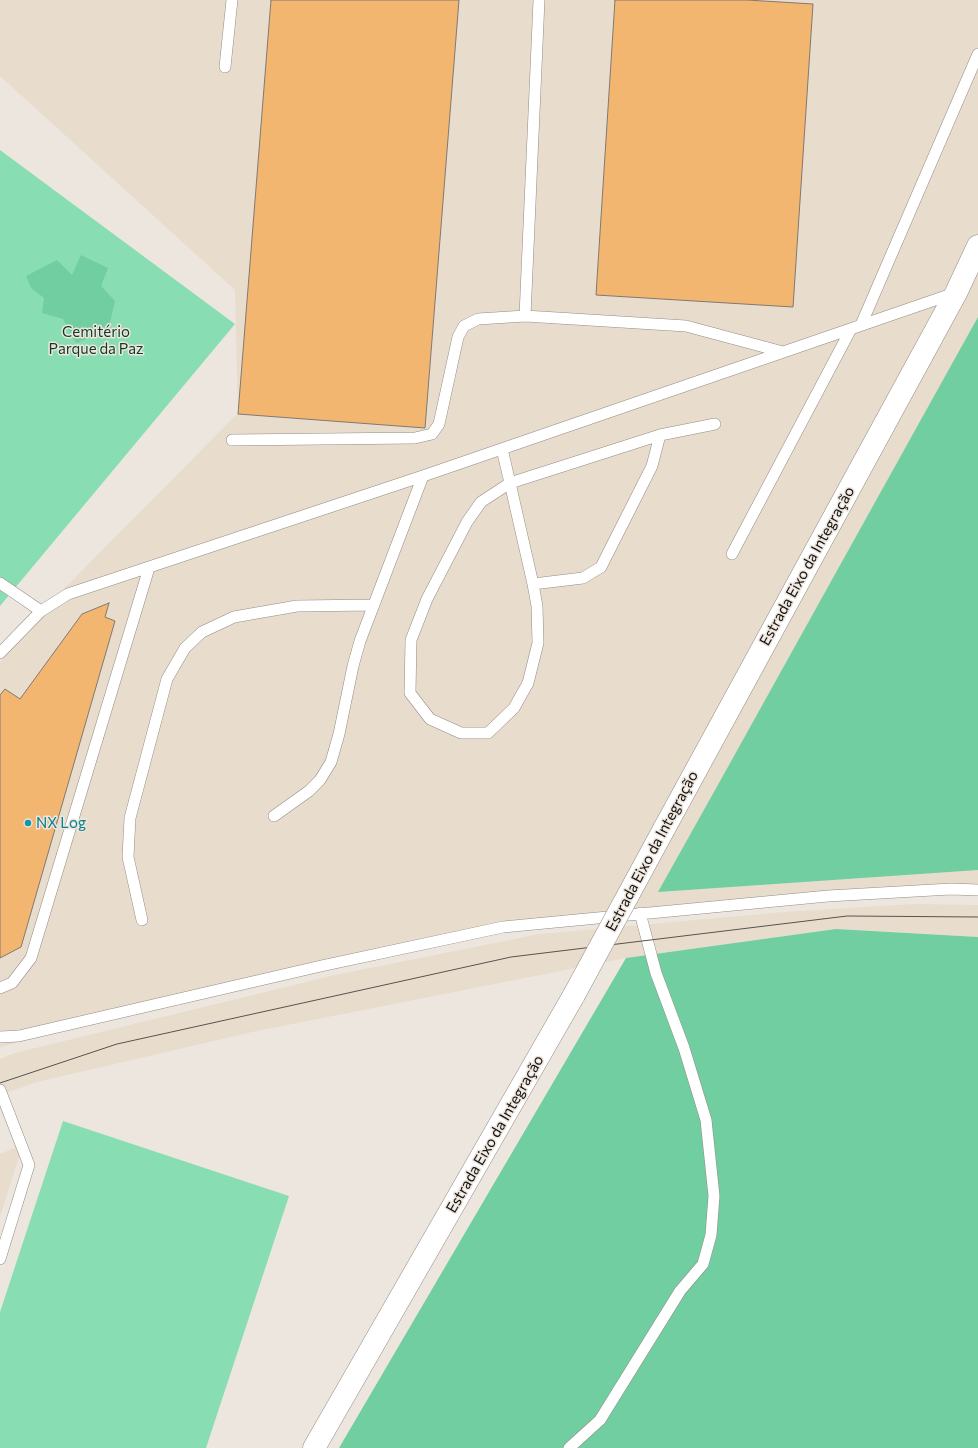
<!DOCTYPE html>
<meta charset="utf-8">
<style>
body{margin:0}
canvas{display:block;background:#ede6de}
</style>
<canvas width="978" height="1448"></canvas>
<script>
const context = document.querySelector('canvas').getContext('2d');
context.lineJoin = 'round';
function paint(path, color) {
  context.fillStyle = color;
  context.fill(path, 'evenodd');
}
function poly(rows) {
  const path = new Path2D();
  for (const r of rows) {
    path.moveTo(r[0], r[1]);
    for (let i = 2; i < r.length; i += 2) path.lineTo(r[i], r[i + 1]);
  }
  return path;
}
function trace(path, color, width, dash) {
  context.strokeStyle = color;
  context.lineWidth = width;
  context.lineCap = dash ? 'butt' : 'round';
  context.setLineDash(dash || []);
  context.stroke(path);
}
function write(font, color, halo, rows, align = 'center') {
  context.font = font + ' Commissioner,sans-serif';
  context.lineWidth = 3;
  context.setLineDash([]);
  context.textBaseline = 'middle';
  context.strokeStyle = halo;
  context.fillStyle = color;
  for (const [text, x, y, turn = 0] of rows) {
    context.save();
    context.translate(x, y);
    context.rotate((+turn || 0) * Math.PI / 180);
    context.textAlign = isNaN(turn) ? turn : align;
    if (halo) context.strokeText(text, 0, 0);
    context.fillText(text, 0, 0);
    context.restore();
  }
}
paint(poly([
 [0,0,978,0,978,887,501,923,0,1047,0,662,48,605,238,413,235,290,0,76],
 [914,904,978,905,978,937,836,929,626,958,252,1032,37,1082,0,1095,0,1059,15,1053,335,975,540,934,784,912],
 [23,1144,0,1217,0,1154]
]), '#e8dccd');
paint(poly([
 [0,150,235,324,0,606],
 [63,1121,289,1196,206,1448,0,1448,0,1312]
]), '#88deb2');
paint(poly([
 [81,255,108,268,101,286,115,301,108,331,76,343,63,319,42,313,44,298,31,288,26,276,57,260,72,275],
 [978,317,978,870,658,892,724,774],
 [836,929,978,937,978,1448,339,1448,626,958]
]), '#71cea0');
const building = poly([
 [271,0,459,0,425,428,238,414,271,0],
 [615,0,747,0,813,4,793,307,596,295,615,0],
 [109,603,105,617,115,621,21,947,0,958,0,695,5,689,20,699,82,614,109,603]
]);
paint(building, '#f2b670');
trace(building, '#807972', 1);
const lane = poly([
 [225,67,232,0],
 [525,316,539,0],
 [861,325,978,54],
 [232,440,415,438,432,434,439,424,458,337,464,326,478,319,525,316,686,326,783,352],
 [502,449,510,483,533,584,537,606,538,643,528,683,514,708,488,733,461,733,430,719,410,693,411,640,427,599,467,522,481,502,510,483,660,435,715,424],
 [732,554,851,329],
 [0,583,41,611],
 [533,584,583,578,601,567,652,466,660,435],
 [0,653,41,611,68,594,423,476,955,293],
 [274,816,309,791,320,780,331,762,339,734,353,666,360,641,423,476],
 [142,920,128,857,130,818,167,679,185,648,202,632,234,617,297,606,374,605],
 [0,988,12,983,31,958,149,568],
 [0,1037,19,1036,321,966,503,927,828,896,951,889,978,890],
 [0,1090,29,1165,0,1259],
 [569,1448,600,1420,680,1291,703,1264,711,1235,714,1196,706,1120,684,1048,656,973,640,913]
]);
const secondary = poly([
 [664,829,956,293,978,246],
 [314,1448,574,995]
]);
trace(lane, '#938c85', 12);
trace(secondary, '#938c85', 23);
trace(lane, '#fff', 11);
trace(secondary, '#fff', 22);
trace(poly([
 [0,1083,117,1044,511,957,847,916,978,917]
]), '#585350', 1);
const secondaryBridge = poly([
 [574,995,664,829]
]);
trace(secondaryBridge, '#938c85', 23, []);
trace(secondaryBridge, '#fff', 22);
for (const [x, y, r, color] of [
 [28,823,4,"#0f9aa8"]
]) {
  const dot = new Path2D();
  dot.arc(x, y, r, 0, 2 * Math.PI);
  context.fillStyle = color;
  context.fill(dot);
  trace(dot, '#ede6de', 1.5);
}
write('15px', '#103926', '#ede6de', [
 ["Cemitério",96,332],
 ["Parque da Paz",96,349]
]);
write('15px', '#151210', '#ede6de', [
 ["Estrada Eixo da Integração",807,566,-61],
 ["Estrada Eixo da Integração",652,851,-62],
 ["Estrada Eixo da Integração",495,1134,-60]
]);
write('15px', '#0d838f', '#ede6de', [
 ["NX Log",36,823]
], 'left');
</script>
